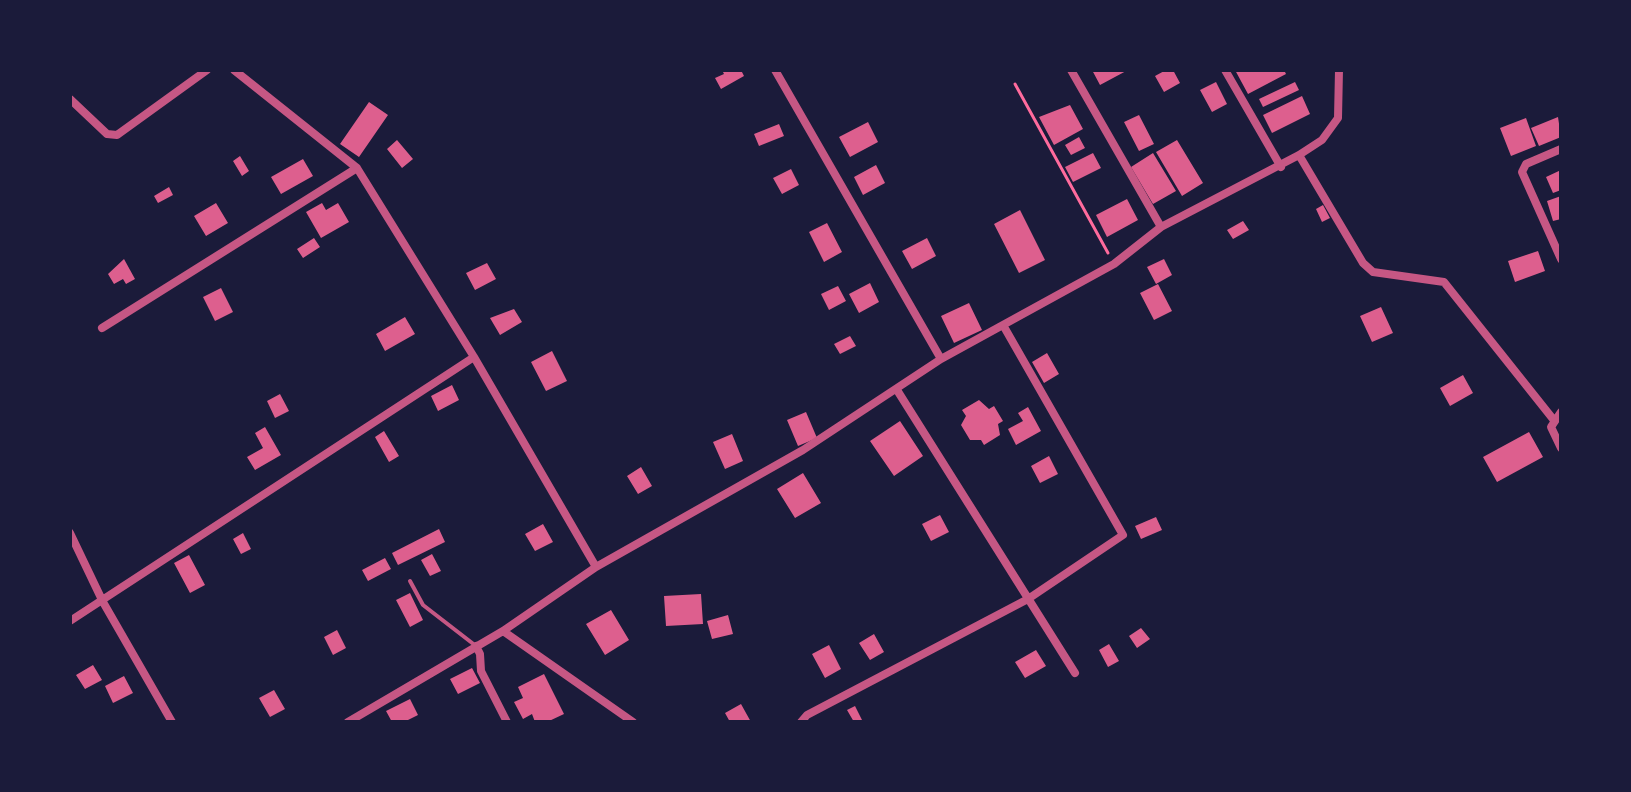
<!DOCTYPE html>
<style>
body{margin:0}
#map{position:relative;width:1631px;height:792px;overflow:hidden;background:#1b1b3a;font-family:"Archivo Narrow",sans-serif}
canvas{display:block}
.frame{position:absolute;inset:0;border:72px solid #1b1b3a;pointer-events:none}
</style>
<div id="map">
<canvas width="1631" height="792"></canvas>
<div class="frame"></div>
</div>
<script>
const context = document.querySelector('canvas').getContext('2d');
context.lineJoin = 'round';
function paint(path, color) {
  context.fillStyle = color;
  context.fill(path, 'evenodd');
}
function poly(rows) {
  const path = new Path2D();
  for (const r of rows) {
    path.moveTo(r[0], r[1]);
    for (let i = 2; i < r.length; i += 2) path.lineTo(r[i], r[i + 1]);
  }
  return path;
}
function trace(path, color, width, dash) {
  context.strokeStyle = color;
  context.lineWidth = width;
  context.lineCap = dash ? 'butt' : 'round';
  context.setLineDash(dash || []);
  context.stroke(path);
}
paint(poly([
 [722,70,741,70,744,76,721,89,715,78,724,74],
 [1092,70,1128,70,1100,85],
 [1166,70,1173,70,1180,83,1164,92,1155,76],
 [1235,70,1284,70,1286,74,1248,94],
 [1216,82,1227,104,1212,112,1200,90],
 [1295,82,1299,90,1263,107,1259,99],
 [1302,96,1310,114,1272,133,1263,115],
 [369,102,388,115,359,157,340,144],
 [1070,105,1083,129,1054,145,1039,117],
 [1139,115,1154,144,1139,151,1124,122],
 [1558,117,1561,137,1539,146,1531,128],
 [1526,118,1536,146,1511,156,1500,128],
 [868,122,878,142,850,157,839,137],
 [779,124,784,136,759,146,754,134],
 [1079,137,1085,148,1071,155,1065,145],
 [397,140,413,159,402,168,387,149],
 [1177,140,1203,183,1182,196,1156,152],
 [1093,153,1101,168,1073,182,1065,167],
 [1153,153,1176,191,1153,204,1131,167],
 [240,156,249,171,242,176,233,161],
 [303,159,313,176,281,194,271,177],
 [876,165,885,183,863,195,854,177],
 [791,169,799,185,782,194,773,178],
 [1561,170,1561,190,1553,193,1546,177],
 [169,187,173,195,158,203,154,196],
 [1561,196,1561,219,1553,221,1547,201],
 [1127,199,1138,220,1107,237,1096,215],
 [216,203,228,223,206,236,194,216],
 [322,203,326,210,338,203,349,222,321,238,306,212],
 [1323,205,1330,218,1322,222,1316,209],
 [1020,210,1045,260,1019,273,994,224],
 [1243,221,1249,230,1233,239,1227,230],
 [827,223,842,252,824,262,809,232],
 [314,238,320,247,303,258,297,249],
 [927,238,936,256,912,269,902,251],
 [1538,251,1545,271,1515,282,1508,261],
 [124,259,135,279,126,284,123,279,114,284,108,274],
 [1164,259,1172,275,1156,284,1147,267],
 [487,263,496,279,475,290,466,273],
 [870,283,879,302,859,313,849,294],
 [1158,284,1172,311,1154,320,1140,293],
 [838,286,846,301,829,310,821,294],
 [221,288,233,312,215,321,203,297],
 [969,303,982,330,954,343,941,316],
 [1381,307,1393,333,1372,342,1360,316],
 [514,309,522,322,500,335,490,318],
 [405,317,415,334,385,351,376,334],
 [850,336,856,346,840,354,834,344],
 [552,351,567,381,546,391,531,362],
 [1047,353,1059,374,1044,383,1032,362],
 [1463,375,1473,393,1450,406,1440,388],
 [452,385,459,400,438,411,431,396],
 [280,394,289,411,275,418,267,401],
 [979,400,989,409,994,406,1003,421,998,424,1000,435,984,445,981,440,970,440,961,425,966,416,962,410],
 [1028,407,1041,431,1016,445,1008,429,1023,421,1018,413],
 [806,412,817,438,798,446,787,420],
 [900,421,923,456,894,476,870,441],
 [265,427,281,455,255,470,247,457,263,448,255,433],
 [384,431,399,456,389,462,375,437],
 [1529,432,1543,457,1497,482,1483,457],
 [732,434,743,461,725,469,713,442],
 [1049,456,1058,474,1040,483,1031,466],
 [641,467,652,486,638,494,627,476],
 [803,473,821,503,795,518,777,489],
 [940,515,949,532,931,541,922,524],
 [1156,517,1162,530,1141,539,1135,526],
 [543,524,553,542,535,551,525,534],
 [439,529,445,542,398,565,392,553],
 [243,533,251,549,241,554,233,539],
 [432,554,441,571,430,576,421,560],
 [189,555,205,585,190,593,174,563],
 [385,558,391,569,368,581,362,570],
 [410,593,423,620,410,627,396,600],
 [701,594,703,624,666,626,664,596],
 [611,610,629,640,605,655,586,624],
 [728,615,733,634,712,639,707,621],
 [1141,628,1150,639,1137,648,1129,636],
 [337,630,346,648,333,655,324,637],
 [874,634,884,652,870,660,859,643],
 [1109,644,1119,661,1108,667,1099,650],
 [829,645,841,669,825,678,812,654],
 [1036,650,1046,666,1025,678,1015,662],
 [93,665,102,680,85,689,76,675],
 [472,668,480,683,458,694,450,679],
 [544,674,564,714,547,722,535,722,532,714,523,719,514,702,523,698,518,687],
 [124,676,133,693,113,703,105,686],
 [274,690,285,709,270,717,259,698],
 [410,699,418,715,404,722,392,722,386,711],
 [741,704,751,722,730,722,725,713],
 [855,706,863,722,854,722,847,710]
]), '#dd5f8e');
trace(poly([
 [1015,84,1108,253]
]), '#ff6b9d', 3);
trace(poly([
 [410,581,423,605,476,646]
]), '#c65784', 4);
trace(poly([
 [234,70,357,168,474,357,596,567],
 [775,70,941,359],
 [1071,70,1161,227],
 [1225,70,1281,167],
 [70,99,107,134,117,135,207,70],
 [1561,149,1526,164,1522,172,1561,259],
 [1299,155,1363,263,1373,272,1444,282,1553,419],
 [102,328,357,168],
 [897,390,1075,673],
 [1561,412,1551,427,1561,448],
 [70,533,103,602,172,722],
 [70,621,474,357],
 [503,631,633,722],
 [476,646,480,654,481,671,507,722],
 [348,722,503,631,596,567,803,450,941,359,1114,264,1161,227,1299,155,1322,140,1338,118,1339,70],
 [801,722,807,715,1028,599,1123,535,1003,325]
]), '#c65784', 8);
</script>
